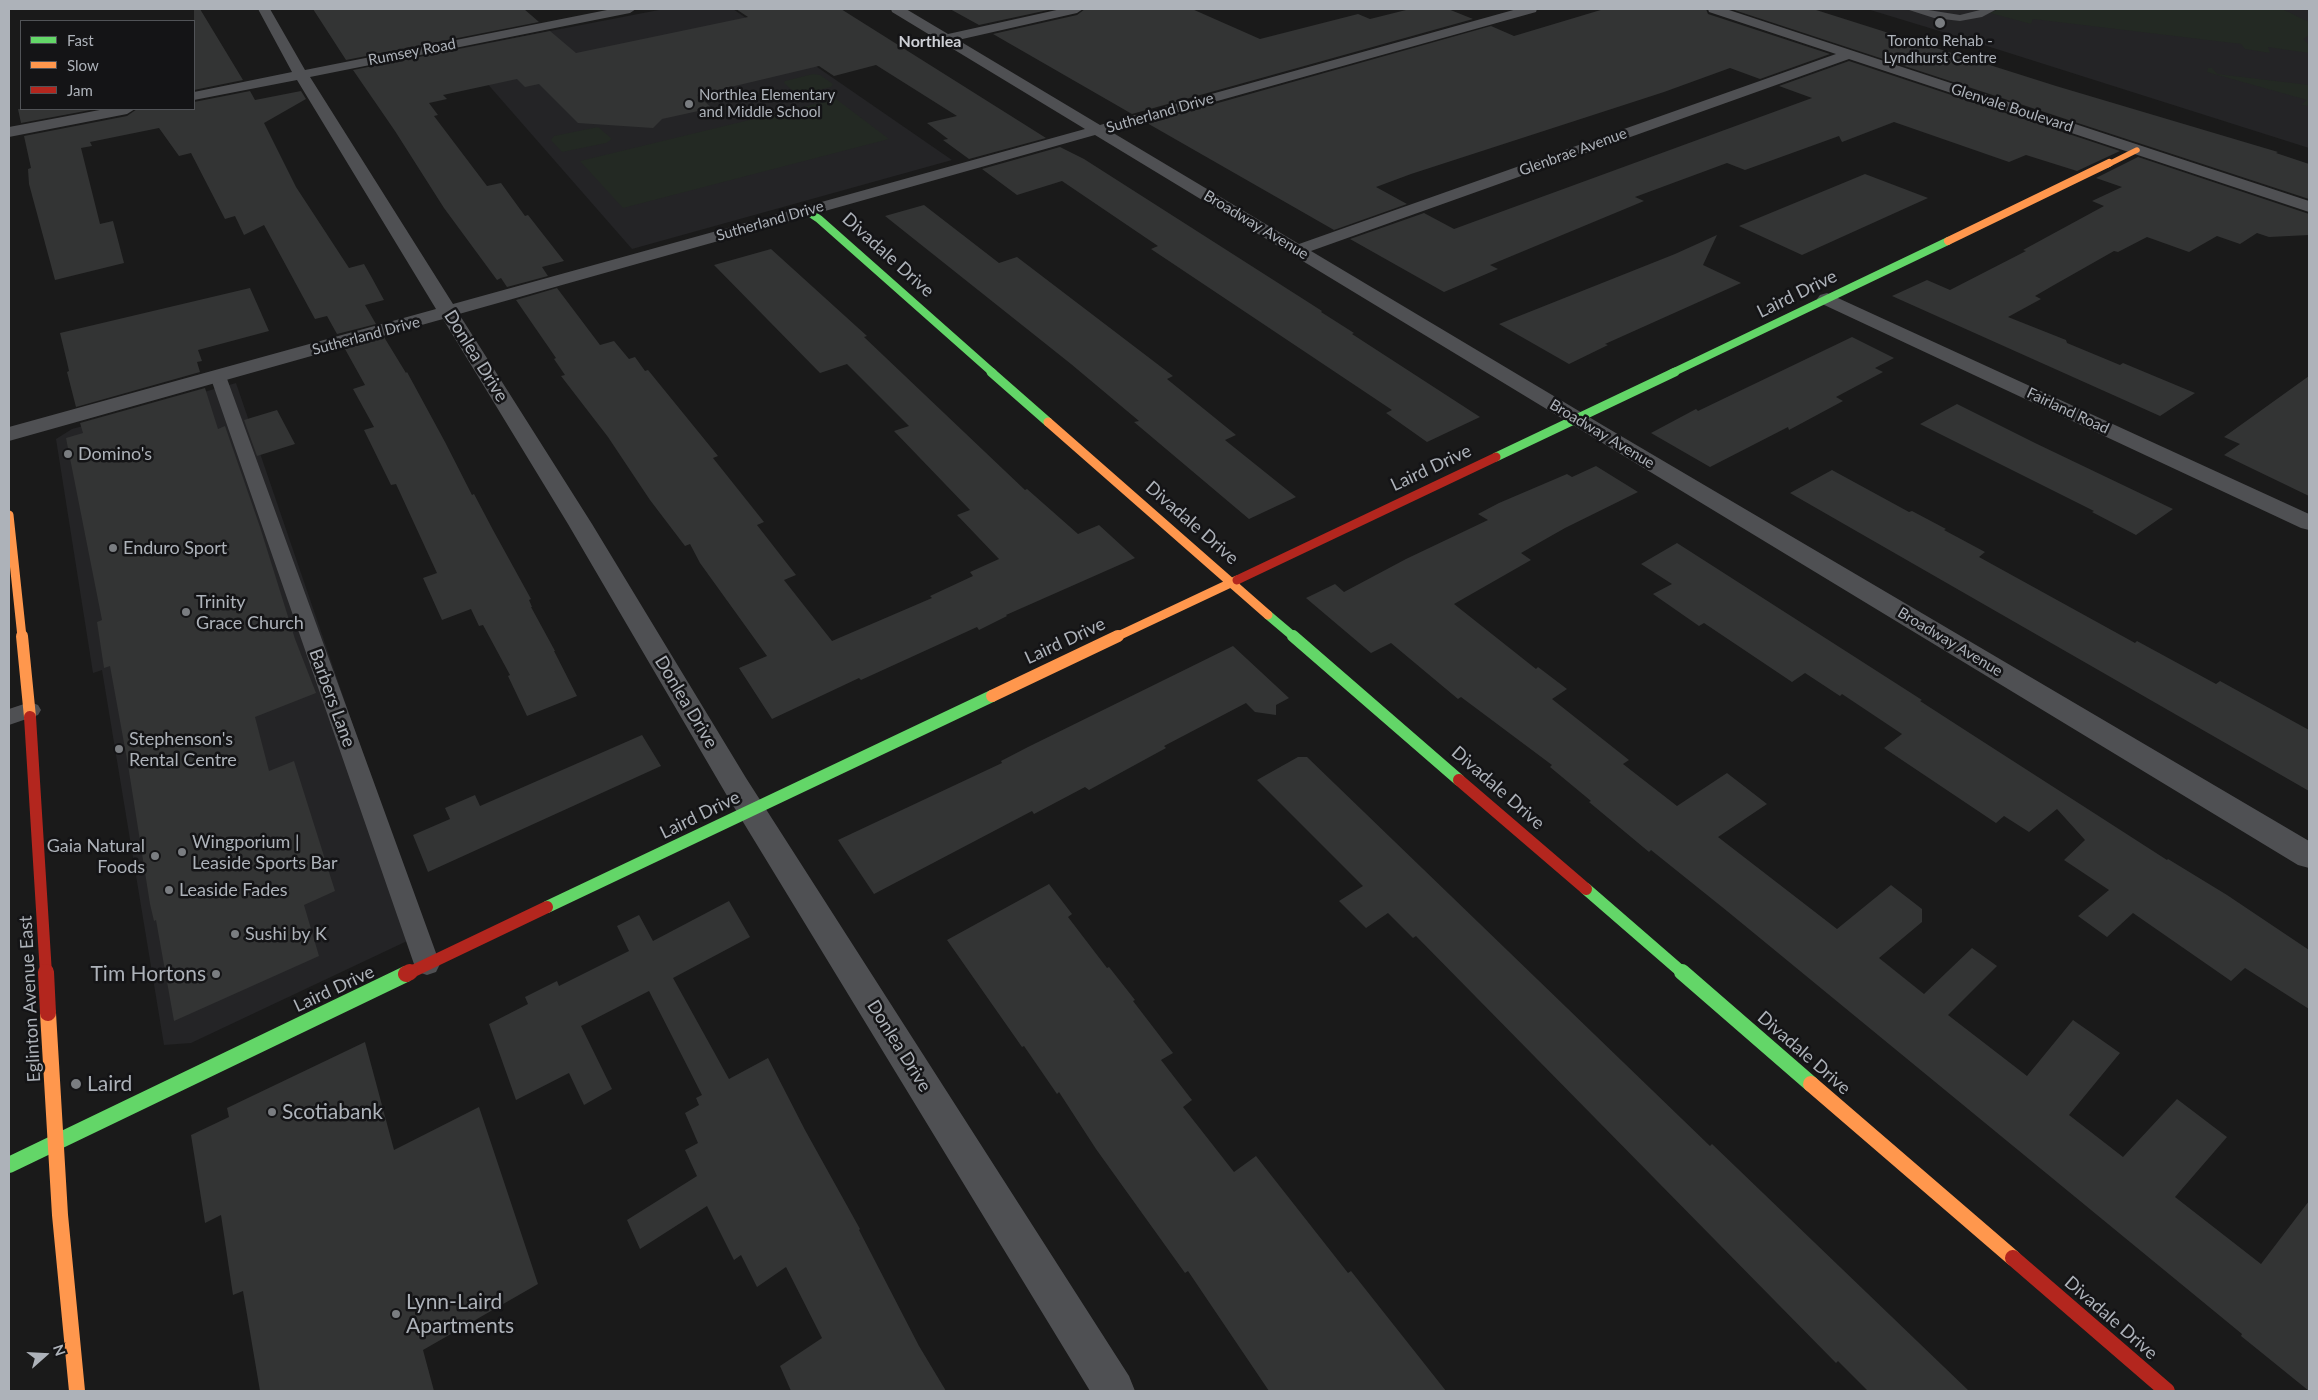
<!DOCTYPE html>
<style>
body{margin:0}
#map{position:relative;width:2318px;height:1400px;overflow:hidden;background:#1a1a1a;font-family:Lato,sans-serif}
canvas{display:block}
.frame{position:absolute;inset:0;border:10px solid #adb2b9;pointer-events:none}
.legend{position:absolute;left:20px;top:20px;width:175px;height:90px;box-sizing:border-box;background:#141416;border:1px solid #515357;margin:0;padding:6px 9px;list-style:none;font-size:15px;color:#adb2b9}
.legend li{display:flex;align-items:center;gap:10px;height:25px}
.legend b{width:25px;border:1px solid #515357}
.north{position:absolute;left:20px;top:1330px;width:50px;height:50px;-webkit-text-stroke:4px #141416;paint-order:stroke;rotate:71deg;font-size:14px;font-weight:700;line-height:20px;text-align:center;color:#adb2b9}
.north::after{content:'';display:block;margin:auto;width:18px;height:22px;background:#adb2b9;clip-path:polygon(50% 0,100% 100%,50% 72%,0 100%)}
</style>
<div id="map">
<canvas width="2318" height="1400"></canvas>
<div class="frame"></div>
<ul class="legend">
<li><b style="height:6px;background:#63d668"></b>Fast</li>
<li><b style="height:6px;background:#ff974d"></b>Slow</li>
<li><b style="height:6px;background:#b3261e"></b>Jam</li>
</ul>
<div class="north">N</div>
</div>
<script>
const context = document.querySelector('canvas').getContext('2d');
context.lineJoin = 'round';
function paint(path, color) {
  context.fillStyle = color;
  context.fill(path, 'evenodd');
}
function poly(rows) {
  const path = new Path2D();
  for (const r of rows) {
    path.moveTo(r[0], r[1]);
    for (let i = 2; i < r.length; i += 2) path.lineTo(r[i], r[i + 1]);
  }
  return path;
}
function trace(path, color, width, dash) {
  context.strokeStyle = color;
  context.lineWidth = width;
  context.lineCap = dash ? 'butt' : 'round';
  context.setLineDash(dash || []);
  context.stroke(path);
}
function write(font, color, halo, rows, align = 'center') {
  context.font = font + ' Lato,sans-serif';
  context.lineWidth = 5;
  context.setLineDash([]);
  context.textBaseline = 'middle';
  context.strokeStyle = halo;
  context.fillStyle = color;
  for (const [text, x, y, turn = 0] of rows) {
    context.save();
    context.translate(x, y);
    context.rotate((+turn || 0) * Math.PI / 180);
    context.textAlign = isNaN(turn) ? turn : align;
    if (halo) context.strokeText(text, 0, 0);
    context.fillText(text, 0, 0);
    context.restore();
  }
}
paint(poly([
 [664,9,733,9,952,160,632,249,457,49],
 [1867,9,2309,9,2309,148,1946,33],
 [236,383,424,933,191,1043,164,1045,102,670,93,673,56,439,72,429]
]), '#242426');
paint(poly([
 [1999,9,2282,9,2309,22,2309,35,2303,39,2309,45,2309,53,2268,47,2270,53,2245,49,2241,44,2033,19,2031,24,1990,13],
 [2208,68,2212,68,2217,74,2309,85,2309,106,2301,105,2307,100,2207,72],
 [813,74,820,75,833,84,831,87,798,95,784,83,785,81],
 [836,99,889,139,623,208,580,161],
 [598,127,612,139,606,143,562,152,551,140,554,136]
]), '#232923');
paint(poly([
 [194,9,200,9,243,80,194,90],
 [313,9,524,9,539,22,346,60],
 [736,9,841,9,1046,138,969,159,943,140,948,139,927,123,957,116,876,65,834,76,819,66,697,95,712,108,662,119,653,128,578,123,539,84,525,87,517,79,443,95,447,99,429,103,438,115,434,116,487,186,501,183,525,216,528,215,564,261,542,267,548,276,507,287,501,278,497,280,444,208,395,131,353,70,550,31,576,53,748,17],
 [950,9,1053,9,979,25],
 [1085,9,1192,9,1260,39,1358,14,1370,19,1410,9,1448,9,1473,19,1132,114,993,34,1077,15],
 [1604,9,1706,9,1708,14,1830,54,1760,79,1730,68,1664,92,1411,174,1376,187,1407,204,1334,230,1147,123,1491,26,1514,36],
 [1731,9,1813,9,2056,86,2278,152,2276,153,2309,164,2309,199],
 [1849,61,2120,151,2077,171,2026,155,2009,162,1894,122,1842,142,1839,136,1745,170,1727,163,1635,197,1644,201,1490,265,1498,269,1444,292,1350,239,1424,213,1454,229,1812,98,1779,86],
 [250,91,255,100,301,91,306,99,264,123,296,187,349,268,364,264,372,278,384,300,365,305,376,324,337,334,327,316,315,319,264,225,244,235,235,216,225,219,191,153,179,156,159,128,90,142,92,146,81,148,100,224,113,221,124,263,55,280,29,184,28,169,31,168,24,136,127,116,137,109,194,109,194,102],
 [18,109,96,109,21,123],
 [1060,147,1084,159,1322,311,1321,312,1354,333,1352,334,1480,417,1427,442,1386,413,1392,410,1151,249,1158,246,1062,181,1017,195,982,169],
 [2138,157,2309,214,2309,235,2269,237,2257,233,2240,244,2217,236,2189,252,2147,237,2118,252,2114,251,2054,285,2035,296,2041,299,2008,317,2066,340,2067,343,2120,365,2123,363,2195,393,2160,416,1892,296,1927,280,1950,290,2026,251,2023,250,2104,206,2092,201,2122,187,2096,178],
 [1865,174,1928,198,1802,255,1739,226],
 [924,205,999,263,1017,257,1173,376,1167,379,1236,435,1225,440,1296,497,1249,519,1134,422,1139,421,1071,364,885,216],
 [1717,235,1703,265,1741,283,1605,344,1608,345,1569,364,1499,324,1675,254],
 [771,249,867,336,864,337,1025,490,1027,489,1078,534,1099,525,1135,558,1006,615,1007,616,979,630,977,627,861,680,859,678,772,719,739,668,767,656,700,563,690,544,685,546,650,500,608,437,561,376,565,375,554,359,556,358,516,300,557,288,600,345,614,341,629,359,635,357,645,371,648,370,718,456,713,458,764,522,757,525,796,575,784,580,832,641,932,598,930,596,973,576,970,572,999,559,957,515,970,510,894,431,909,426,847,364,820,373,714,265],
 [250,288,269,331,198,350,202,361,197,362,200,372,76,407,67,372,69,371,67,362,60,333],
 [384,337,406,373,407,372,445,442,472,495,474,494,493,530,531,599,529,600,532,607,531,607,555,651,554,651,577,696,527,716,508,676,510,675,483,625,479,626,471,609,442,620,423,578,437,573,396,484,391,485,364,430,374,427,353,389,365,385,345,349],
 [1852,337,1894,358,1875,368,1883,372,1836,397,1843,401,1789,430,1788,427,1710,467,1651,433,1696,409,1698,411],
 [2309,376,2309,496,2224,455,2240,444,2224,437],
 [205,388,218,429,225,426,260,527,295,639,316,693,255,717,269,771,294,761,335,891,304,905,319,956,174,1021,156,920,154,921,150,904,128,765,110,666,104,668,97,622,102,620,66,438,83,433,80,423],
 [1957,404,2035,443,2173,509,2136,535,2092,512,2094,511,1920,424],
 [277,410,295,444,257,456,244,420],
 [1596,466,1638,492,1565,528,1521,553,1531,560,1454,604,1536,669,1538,667,1567,689,1552,699,1629,760,1623,764,1677,806,1727,773,1767,804,1718,837,1837,929,1891,885,1922,909,1922,922,1879,958,1924,994,1972,948,1997,966,1948,1015,2027,1076,2073,1020,2120,1053,2069,1115,2123,1157,2177,1099,2227,1137,2175,1197,2261,1264,2309,1201,2309,1391,2241,1336,2242,1334,1727,911,1651,850,1649,852,1589,802,1591,801,1550,767,1552,765,1461,697,1458,699,1391,643,1371,653,1306,598,1335,584,1344,592,1406,559,1488,520,1478,514,1499,503,1567,474,1572,477],
 [1832,470,1909,512,1912,511,1946,529,1944,530,1985,552,1979,557,2135,643,2137,641,2216,684,2220,681,2309,730,2309,791,1790,493],
 [1677,543,1922,700,1920,701,1968,732,2167,860,2168,859,2227,895,2309,950,2309,1009,2245,968,2231,981,2133,913,2107,937,2078,916,2109,890,2064,860,2085,840,2057,809,2029,832,2004,816,1996,823,1884,748,1902,734,1842,694,1840,696,1805,673,1792,682,1704,623,1699,626,1653,594,1672,584,1641,564],
 [1233,646,1289,698,1276,705,1276,715,1255,712,1246,703,1164,746,1166,748,1089,790,1085,787,1034,814,1032,811,874,894,838,840,1002,763,1001,761,1028,747],
 [642,735,661,766,428,872,413,835,450,819,445,808,475,795,480,806],
 [1298,757,1307,757,1710,1146,1712,1144,1969,1391,1868,1391,1838,1361,1836,1363,1416,936,1413,938,1388,913,1366,928,1339,901,1363,886,1257,780],
 [1049,884,1072,914,1068,917,1107,968,1109,967,1135,1000,1133,1001,1173,1053,1161,1060,1192,1100,1183,1107,1234,1172,1256,1156,1348,1273,1351,1271,1446,1391,1269,1391,1188,1271,1185,1273,1096,1149,1059,1092,1057,1094,1024,1046,1022,1047,947,940],
 [729,901,750,937,673,978,729,1079,768,1058,805,1130,860,1229,859,1230,919,1346,946,1391,791,1391,780,1366,822,1338,786,1267,757,1287,741,1255,734,1260,707,1206,640,1249,627,1220,697,1176,685,1150,698,1143,685,1113,699,1105,696,1098,702,1095,649,991,581,1026,612,1089,584,1105,569,1073,516,1100,489,1024,528,1004,525,997,557,981,559,986,629,951,617,926,639,915,653,941],
 [365,1042,394,1150,479,1107,538,1284,423,1350,434,1391,260,1391,243,1291,233,1295,221,1215,205,1223,191,1135,229,1117,227,1108]
]), '#333434');
paint(poly([
 [1906,9,1922,9,1960,15,1984,9,1997,9,1982,17,1960,21,1934,18,1906,9],
 [218,371,224,373,226,376,440,964,436,972,427,975,418,972,414,964,210,376,212,373,218,371],
 [30,702,38,705,41,710,38,715,9,725,9,709,30,702]
]), '#4f5053');
paint(poly([
 [258,9,270,9,305,70,612,9,636,9,630,13,310,77,453,304,1085,129,892,12,891,9,906,9,948,34,1061,9,1083,9,1077,13,958,40,1100,125,1517,9,1537,9,1536,12,1110,131,1299,244,1836,54,1709,12,1708,9,1726,9,2309,201,2309,212,1849,59,1311,251,1604,426,2309,841,2309,868,2298,865,1095,135,459,314,592,524,746,778,1129,1376,1135,1391,1090,1391,726,794,568,524,443,319,9,441,9,427,436,309,297,80,194,100,194,92,292,72,258,9],
 [105,109,135,109,127,114,9,137,9,127,105,109],
 [1827,293,2309,514,2309,530,2301,528,1820,303,1817,299,1820,295,1827,293]
]), '#4f5053');
trace(poly([
 [807,211,819,219,993,373],
 [1672,373,1948,241]
]), '#63d668', 8);
trace(poly([
 [991,372,1048,422],
 [1496,457,1675,372],
 [1268,615,1294,637]
]), '#63d668', 9);
trace(poly([
 [1293,636,1459,780],
 [1586,889,1684,974],
 [547,907,992,696]
]), '#63d668', 12);
trace(poly([
 [1682,972,1811,1084],
 [9,1165,406,974]
]), '#63d668', 16);
trace(poly([
 [2107,165,2137,150]
]), '#ff974d', 5.5);
trace(poly([
 [1948,241,2109,163]
]), '#ff974d', 8);
trace(poly([
 [1048,422,1268,615],
 [9,515,22,637],
 [1116,637,1237,580]
]), '#ff974d', 9);
trace(poly([
 [22,636,30,717],
 [992,696,1118,636]
]), '#ff974d', 12);
trace(poly([
 [48,1013,60,1215,77,1391],
 [1811,1084,2013,1258]
]), '#ff974d', 16);
trace(poly([
 [1237,580,1496,457]
]), '#b3261e', 9);
trace(poly([
 [30,717,46,974],
 [1459,780,1586,889],
 [407,974,547,907]
]), '#b3261e', 12);
trace(poly([
 [46,972,48,1013],
 [406,974,410,972],
 [2013,1258,2167,1391]
]), '#b3261e', 16);
for (const [x, y, r, color] of [
 [1940,23,6,"#7a7d81"],
 [689,104,5,"#7a7d81"],
 [68,454,5,"#7a7d81"],
 [113,548,5,"#7a7d81"],
 [186,612,5,"#7a7d81"],
 [119,749,5,"#7a7d81"],
 [182,852,5,"#7a7d81"],
 [155,856,5,"#7a7d81"],
 [169,890,5,"#7a7d81"],
 [235,934,5,"#7a7d81"],
 [216,974,5,"#7a7d81"],
 [76,1084,6,"#7a7d81"],
 [272,1112,5,"#7a7d81"],
 [396,1314,5,"#7a7d81"]
]) {
  const dot = new Path2D();
  dot.arc(x, y, r, 0, 2 * Math.PI);
  context.fillStyle = color;
  context.fill(dot);
  trace(dot, '#141416', 2);
}
write('15px', '#adb2b9', '#141416', [
 ["Toronto Rehab -",1940,41],
 ["Lyndhurst Centre",1940,58],
 ["Northlea Elementary",699,95,"left"],
 ["and Middle School",699,112,"left"]
]);
write('15px', '#adb2b9', '#141416', [
 ["Rumsey Road",412,52,-11],
 ["Glenvale Boulevard",2012,108,18],
 ["Sutherland Drive",1160,113,-16],
 ["Glenbrae Avenue",1573,152,-20],
 ["Sutherland Drive",770,221,-16],
 ["Broadway Avenue",1256,225,31],
 ["Sutherland Drive",366,336,-15],
 ["Fairland Road",2068,411,25],
 ["Broadway Avenue",1602,434,31],
 ["Broadway Avenue",1950,642,31]
]);
write('bold 16px', '#ced0d6', '#141416', [
 ["Northlea",930,42]
]);
write('18px', '#adb2b9', '#141416', [
 ["Divadale Drive",888,255,42],
 ["Laird Drive",1797,294,-26],
 ["Donlea Drive",476,356,58],
 ["Laird Drive",1431,468,-25],
 ["Divadale Drive",1192,523,41],
 ["Laird Drive",1065,641,-25],
 ["Barbers Lane",332,698,70],
 ["Donlea Drive",686,702,59],
 ["Divadale Drive",1498,788,41],
 ["Laird Drive",700,815,-26],
 ["Laird Drive",334,989,-25],
 ["Eglinton Avenue East",30,999,-93],
 ["Donlea Drive",899,1046,58],
 ["Divadale Drive",1804,1053,41],
 ["Divadale Drive",2111,1318,41]
]);
write('18px', '#adb2b9', '#141416', [
 ["Domino's",78,454],
 ["Enduro Sport",123,548],
 ["Trinity",196,602],
 ["Grace Church",196,623],
 ["Stephenson's",129,739],
 ["Rental Centre",129,760],
 ["Wingporium |",192,842],
 ["Leaside Sports Bar",192,863],
 ["Gaia Natural",145,846,"right"],
 ["Foods",145,867,"right"],
 ["Leaside Fades",179,890],
 ["Sushi by K",245,934]
], 'left');
write('21px', '#adb2b9', '#141416', [
 ["Tim Hortons",206,974,"right"],
 ["Laird",87,1084],
 ["Scotiabank",282,1112],
 ["Lynn-Laird",406,1302],
 ["Apartments",406,1326]
], 'left');
</script>
